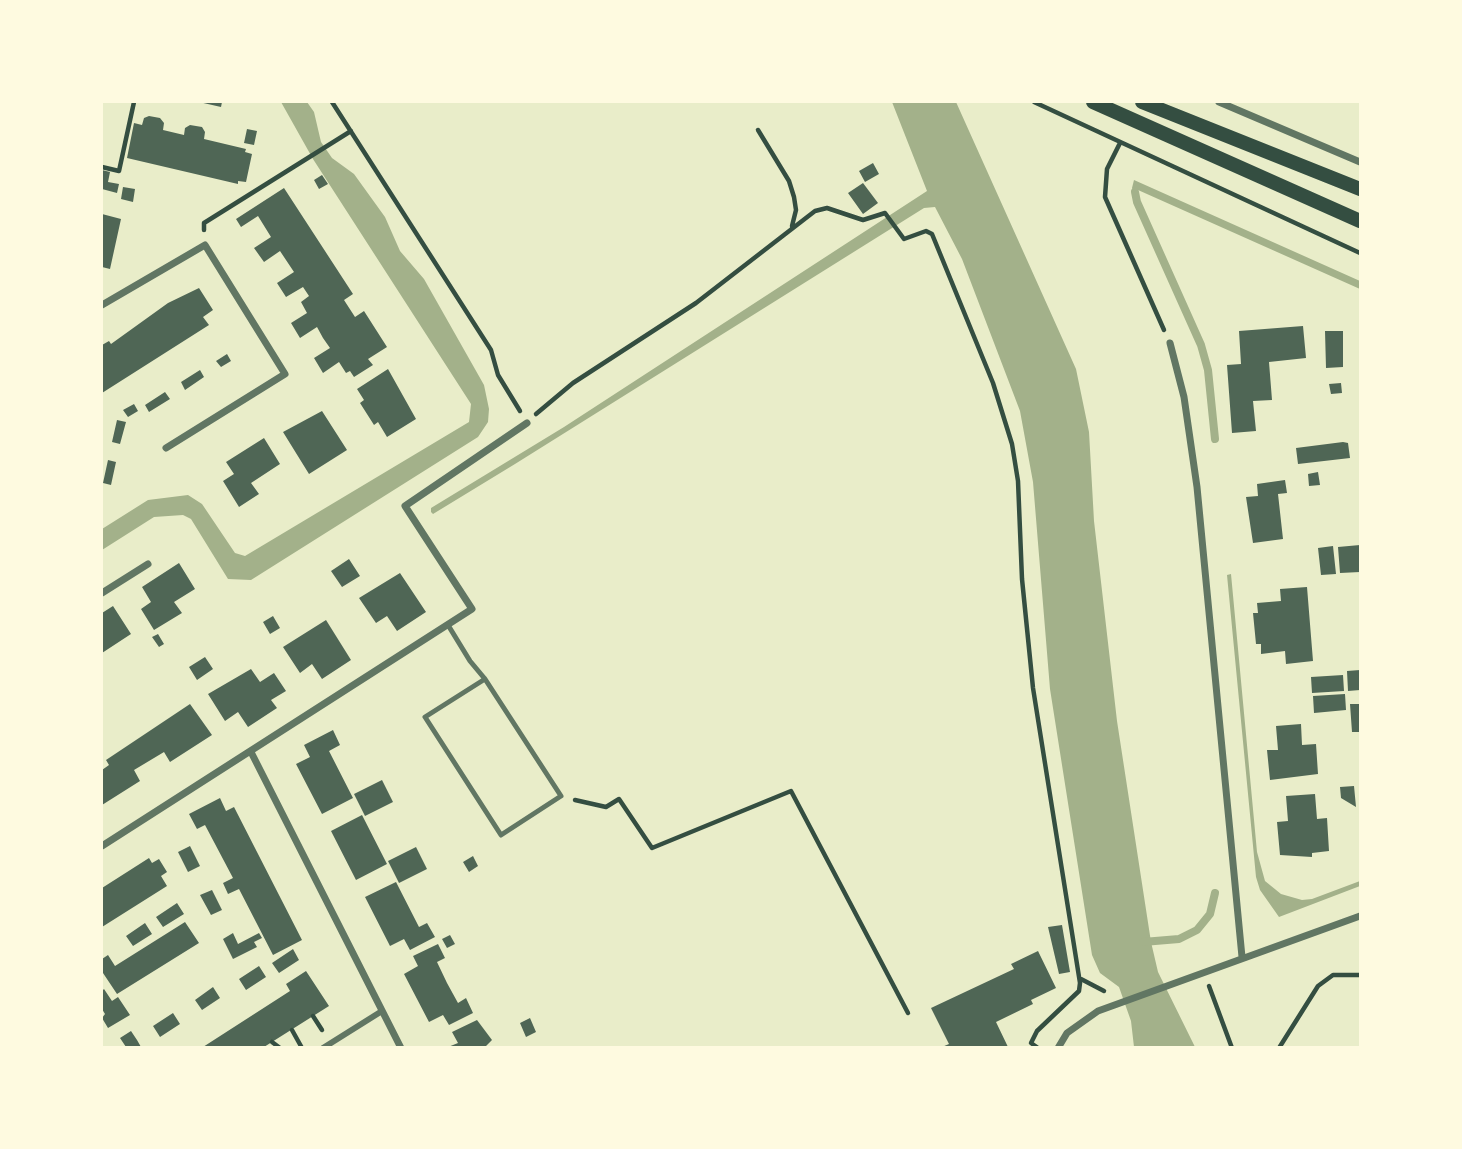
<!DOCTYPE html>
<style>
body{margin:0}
#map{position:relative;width:1462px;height:1149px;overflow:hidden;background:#e9edc9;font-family:Barlow,sans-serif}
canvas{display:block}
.frame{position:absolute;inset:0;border:103px solid #fefae0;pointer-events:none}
</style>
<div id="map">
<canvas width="1462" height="1149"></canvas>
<div class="frame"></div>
</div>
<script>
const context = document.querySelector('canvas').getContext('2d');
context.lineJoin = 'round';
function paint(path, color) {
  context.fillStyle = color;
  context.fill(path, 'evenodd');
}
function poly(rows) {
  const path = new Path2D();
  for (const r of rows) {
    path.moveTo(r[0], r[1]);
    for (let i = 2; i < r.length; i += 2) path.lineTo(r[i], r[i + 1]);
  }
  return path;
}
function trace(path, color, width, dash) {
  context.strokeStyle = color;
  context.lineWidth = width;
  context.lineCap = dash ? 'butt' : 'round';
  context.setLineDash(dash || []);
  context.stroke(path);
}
paint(poly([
 [281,102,307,102,314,112,321,142,332,158,354,174,385,217,400,251,424,279,484,385,489,409,488,422,478,437,251,580,228,579,191,519,183,515,154,517,102,550,102,529,148,500,188,495,202,504,235,553,245,556,469,422,471,404,313,159],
 [892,102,956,102,1076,369,1089,432,1094,521,1117,721,1151,942,1158,972,1195,1047,1134,1047,1131,1021,1119,987,1100,973,1092,955,1050,689,1033,482,1020,411,962,259,935,207,924,208,515,464,433,514,431,512,431,508,564,427,927,191],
 [1134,180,1360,281,1360,289,1138,190,1137,202,1132,188],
 [1231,574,1257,852,1265,881,1281,894,1302,900,1312,899,1360,881,1360,886,1279,917,1260,890,1256,877,1227,575]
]), '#a3b18a');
trace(poly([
 [1135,192,1137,202,1201,345,1208,370,1215,439],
 [1143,942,1179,939,1197,930,1210,914,1215,893]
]), '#a3b18a', 8);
paint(poly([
 [199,102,222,102,221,107],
 [149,116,160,118,164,123,163,130,184,135,185,128,190,125,202,127,205,132,204,139,246,149,245,152,252,154,246,182,238,181,238,184,127,158,134,123,142,125,144,118],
 [247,129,257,131,254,145,244,143],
 [873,163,879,174,865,182,859,171],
 [102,170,110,172,108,182,119,184,117,193,102,189],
 [322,175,328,184,319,189,314,180],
 [863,183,878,203,863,214,848,193],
 [123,187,135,189,133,202,121,199],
 [284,188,353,294,344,300,355,317,364,311,387,347,368,359,373,365,354,377,350,371,346,373,339,362,323,373,314,358,330,348,323,338,317,327,300,338,291,323,307,313,301,302,309,296,303,287,286,297,277,283,294,272,280,251,264,262,254,248,271,237,258,216,241,227,236,219],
 [102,214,121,219,110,269,102,267],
 [199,288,213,310,203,317,209,325,102,393,102,345,109,341,111,344,168,303],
 [1303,326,1306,358,1269,362,1272,400,1253,401,1256,431,1232,433,1227,365,1241,364,1239,331],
 [1325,331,1343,331,1343,367,1326,368],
 [227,354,231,361,221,367,216,361],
 [388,369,416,419,387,437,378,422,374,425,360,403,364,400,357,389],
 [200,370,204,377,185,390,181,382],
 [1341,383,1342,393,1331,394,1329,384],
 [165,392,170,399,149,412,145,405],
 [134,404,138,411,128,417,123,410],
 [322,411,347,450,309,474,283,432],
 [117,420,126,422,120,444,112,442],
 [264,438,280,464,251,483,259,494,239,507,223,481,234,474,226,462],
 [1343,442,1348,443,1350,458,1298,464,1296,448],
 [108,460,116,462,111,485,103,483],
 [1318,472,1320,485,1309,486,1308,474],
 [1285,480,1287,493,1278,494,1283,539,1253,543,1246,497,1258,496,1257,484],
 [1360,545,1360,572,1340,573,1338,547],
 [1333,546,1336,574,1321,575,1318,548],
 [349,559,360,576,342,587,331,571],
 [179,563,195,589,174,602,182,613,154,630,141,609,151,602,142,587],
 [400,573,426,612,397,631,387,616,376,623,359,598],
 [1307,587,1313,661,1286,664,1285,651,1261,654,1261,644,1256,644,1253,613,1258,613,1257,603,1281,601,1280,589],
 [113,606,131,634,102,653,102,613],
 [273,616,280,628,270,634,263,622],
 [326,620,351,660,322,679,312,664,300,673,283,647],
 [158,634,164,644,159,647,152,637],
 [205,657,213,669,197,680,189,667],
 [251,669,260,682,274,673,286,691,271,700,277,708,248,727,238,712,225,721,208,694],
 [1360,670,1360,690,1348,691,1347,671],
 [1343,675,1344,691,1312,693,1311,677],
 [1345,694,1346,710,1314,713,1313,696],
 [190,704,212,735,170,762,164,752,134,770,140,781,102,805,102,770,109,765,106,760],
 [1350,704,1360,704,1360,732,1352,732],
 [1301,724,1302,745,1316,744,1318,774,1270,780,1267,750,1278,750,1276,726],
 [333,730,340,745,329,751,353,798,322,814,296,764,310,757,304,745],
 [382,780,393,802,365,816,354,794],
 [1354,786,1356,807,1341,798,1340,787],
 [1315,794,1317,819,1327,818,1329,851,1312,853,1312,857,1280,855,1277,822,1288,821,1286,796],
 [220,798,226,811,234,807,302,940,273,955,239,889,228,894,223,883,233,878,205,825,197,829,189,814],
 [362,815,387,864,356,880,331,831],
 [190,846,200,866,188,872,178,852],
 [416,847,427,869,399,883,388,861],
 [473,856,478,866,469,872,463,862],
 [149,858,152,863,159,859,167,872,161,876,167,886,102,927,102,888],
 [396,882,419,927,427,923,435,937,410,950,404,939,390,946,365,897],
 [212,890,222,910,211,915,200,895],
 [177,903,184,914,163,927,156,917],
 [185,922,199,943,117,994,103,973,102,959,108,955,115,966],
 [145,923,152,934,133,946,126,936],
 [1062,925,1070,972,1059,974,1048,927],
 [233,933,238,944,259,933,262,938,254,942,257,947,233,959,223,939],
 [450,935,455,944,447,948,442,939],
 [438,944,445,958,437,962,447,983,458,1003,466,998,473,1013,449,1025,443,1015,429,1022,404,974,418,966,413,956],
 [293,949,299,960,279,973,272,963],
 [1038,951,1056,988,1031,1000,1033,1004,996,1022,1008,1047,942,1047,949,1044,931,1008,1014,969,1011,964],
 [259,966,266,977,246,990,239,979],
 [306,971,329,1006,264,1047,203,1047,290,991,286,984],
 [213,987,220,998,202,1010,195,1000],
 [104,989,112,1001,118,997,130,1015,108,1028,102,1018,105,1014,102,1009,102,991],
 [173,1013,180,1024,160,1037,153,1026],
 [530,1018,536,1032,526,1037,520,1023],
 [477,1020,492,1040,485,1047,448,1047,458,1043,452,1032],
 [131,1031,137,1040,141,1047,126,1047,120,1038]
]), '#4f6655');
trace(poly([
 [332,102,491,350,498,375,520,411],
 [1034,102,1360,253],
 [758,130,789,181,794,197,796,210,792,226],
 [1120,143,1107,169,1105,197,1164,330],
 [102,167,119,171,134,102],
 [204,230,204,223,351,131],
 [536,414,573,383,696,303,815,211,827,208,863,220,885,213,904,239,926,231,932,234,993,383,1012,444,1018,481,1022,579,1033,688,1080,983,1079,991,1037,1031,1031,1043,1038,1048],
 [575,800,606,807,619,799,652,848,791,791,908,1013],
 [1081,979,1104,991],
 [1209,986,1232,1048],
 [313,1016,322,1030],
 [292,1030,302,1048],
 [272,1042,280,1048],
 [1279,1048,1318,986,1333,975,1360,975]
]), '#344e41', 4.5);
trace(poly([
 [448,625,470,661,485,679,561,796,501,835,425,717,485,679]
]), '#617663', 5);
trace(poly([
 [323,1048,382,1011]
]), '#617663', 6);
trace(poly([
 [1219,102,1360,162],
 [102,305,205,245,285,374,166,448],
 [1170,343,1184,397,1197,487,1242,957],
 [102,593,148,564],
 [251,752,401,1048],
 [102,846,472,609,405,506,527,423],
 [1058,1048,1067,1033,1098,1011,1360,916]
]), '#617663', 7);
trace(poly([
 [1093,102,1360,221],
 [1142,102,1360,189]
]), '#344e41', 14);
</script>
